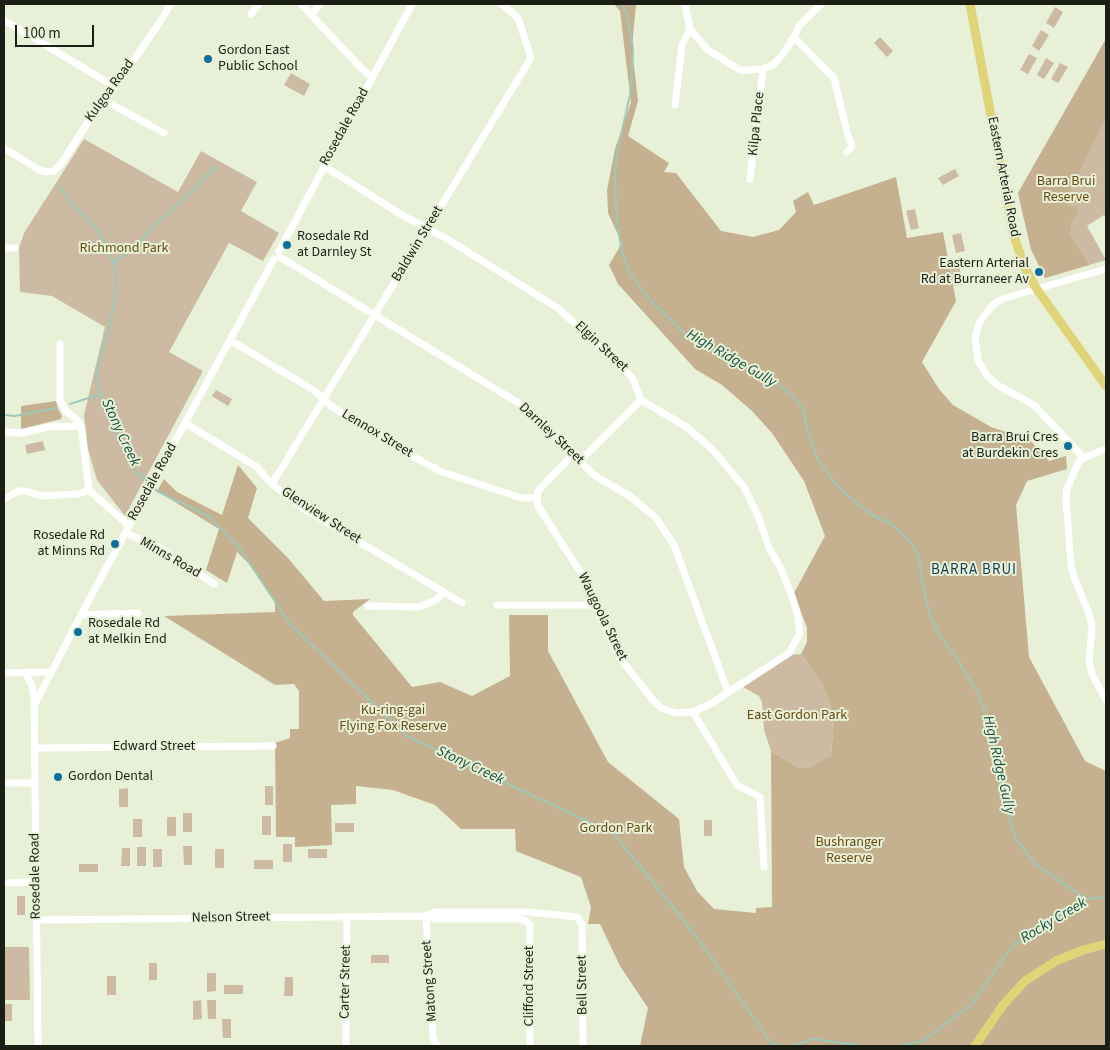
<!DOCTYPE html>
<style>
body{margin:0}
#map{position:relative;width:1110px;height:1050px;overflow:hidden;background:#e8f1d8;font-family:"Source Sans 3",sans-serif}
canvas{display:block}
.frame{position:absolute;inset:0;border:5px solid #1b1e15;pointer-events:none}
.scale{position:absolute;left:15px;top:25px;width:79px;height:22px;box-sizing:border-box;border:2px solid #1b1e15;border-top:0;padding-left:6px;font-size:15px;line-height:18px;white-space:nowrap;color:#1b1e15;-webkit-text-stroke:4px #e8f1d8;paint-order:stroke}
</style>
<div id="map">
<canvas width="1110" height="1050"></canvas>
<div class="frame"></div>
<div class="scale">100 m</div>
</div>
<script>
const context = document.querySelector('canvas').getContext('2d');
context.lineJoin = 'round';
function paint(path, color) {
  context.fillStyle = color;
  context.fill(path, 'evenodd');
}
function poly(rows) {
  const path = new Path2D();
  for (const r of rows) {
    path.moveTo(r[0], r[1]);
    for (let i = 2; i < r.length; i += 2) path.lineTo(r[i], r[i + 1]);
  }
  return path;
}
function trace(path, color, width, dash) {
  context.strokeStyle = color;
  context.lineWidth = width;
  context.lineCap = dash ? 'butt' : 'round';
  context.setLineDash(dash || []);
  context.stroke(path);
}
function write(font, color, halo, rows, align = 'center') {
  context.font = font + ' "Source Sans 3",sans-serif';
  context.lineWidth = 4;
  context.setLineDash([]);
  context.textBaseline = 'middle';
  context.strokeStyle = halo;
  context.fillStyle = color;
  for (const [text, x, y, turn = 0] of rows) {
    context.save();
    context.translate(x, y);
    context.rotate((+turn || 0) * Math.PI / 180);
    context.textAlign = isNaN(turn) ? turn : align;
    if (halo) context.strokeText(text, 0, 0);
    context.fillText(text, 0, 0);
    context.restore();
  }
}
paint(poly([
 [1055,7,1063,12,1054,28,1046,23],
 [1041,30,1049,35,1039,51,1032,46],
 [880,37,893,51,887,57,874,43],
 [1106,39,1106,217,1104,215,1087,226,1106,260,1045,278,1031,249,1018,193],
 [1029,54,1037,58,1028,74,1020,70],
 [1046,58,1054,63,1044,79,1037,75],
 [1060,63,1068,67,1058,83,1051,79],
 [291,73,310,84,304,96,284,85],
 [84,139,178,192,201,151,257,182,241,211,279,233,263,261,229,243,169,352,203,371,125,516,97,480,88,449,84,415,105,327,52,296,20,292,19,248,24,233],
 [955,169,959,176,943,185,938,178],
 [915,209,919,228,911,230,906,211],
 [961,233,965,251,956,253,952,235],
 [959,266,963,284,954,286,950,267],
 [216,390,232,399,228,406,212,396],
 [43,441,45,450,27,454,25,445],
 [801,654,822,683,832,710,833,732,831,755,810,767,799,768,771,751,764,730,762,702,759,696,743,687,789,655],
 [265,786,273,786,273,805,265,805],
 [128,788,128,807,119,807,119,789],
 [183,813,192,813,192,832,183,832],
 [262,816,271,816,271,835,262,835],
 [167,817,176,817,176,836,167,836],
 [133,819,142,819,142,837,133,837],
 [704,820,712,820,712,836,704,836],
 [335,823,354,823,354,832,335,832],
 [283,844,292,844,292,862,283,862],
 [183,846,192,846,192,865,184,865],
 [137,847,146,847,146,866,137,866],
 [122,848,130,848,130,866,121,866],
 [153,849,162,849,162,867,153,867],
 [215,849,224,849,224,868,215,868],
 [308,849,327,849,327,858,308,858],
 [254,860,273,860,273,869,254,869],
 [79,864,98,864,98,872,79,872],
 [17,896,25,896,25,915,17,915],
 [4,947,29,947,30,1000,4,1000],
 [371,955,389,955,389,963,371,963],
 [149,963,157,963,157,980,149,980],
 [207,973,216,973,216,991,207,992],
 [107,976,116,976,116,995,107,995],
 [285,977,293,977,293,996,284,996],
 [243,985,243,994,224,994,224,985],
 [201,1000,202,1019,193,1020,193,1001],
 [207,1000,216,1000,216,1019,208,1019],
 [4,1004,12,1004,12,1021,4,1021],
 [222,1019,231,1019,231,1038,223,1038]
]), '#ccbba2');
paint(poly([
 [614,4,636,4,632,48,638,101,628,136,669,163,664,172,676,173,721,231,753,237,779,230,796,212,793,201,808,192,814,205,896,177,907,238,943,232,956,301,922,362,939,389,953,405,991,427,1030,440,1049,461,1066,456,1067,469,1027,481,1016,505,1029,657,1085,761,1106,771,1106,1046,640,1046,648,1008,620,966,600,924,588,924,591,907,581,877,516,851,515,829,461,829,435,805,393,790,356,786,356,804,331,805,332,845,295,847,295,837,276,837,275,743,290,738,290,729,299,729,299,691,294,684,275,685,164,616,275,612,275,602,253,568,237,552,227,583,206,570,219,529,157,491,164,479,177,492,222,515,238,465,257,488,248,518,288,558,324,601,370,599,353,612,353,615,412,687,440,682,472,696,510,676,509,615,548,615,548,651,608,762,679,819,684,867,697,891,714,909,756,913,756,908,772,907,771,751,799,768,810,767,831,755,833,732,832,710,822,683,801,654,807,642,807,628,794,593,825,536,804,481,772,433,752,411,722,385,695,369,618,284,609,265,622,243,608,213,607,190,615,149,631,102,620,11],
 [1106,39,1106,117,1064,203,1079,210,1071,222,1070,235,1089,265,1045,278,1031,249,1018,193],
 [56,401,58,409,62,416,61,419,21,429,21,406]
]), '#c5b08f');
trace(poly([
 [622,4,627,15,633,48,632,76,630,95,618,148,615,171,616,209,621,248,628,271,650,300,689,338,718,354,749,367,775,382,795,398,804,411,807,429,817,458,832,479,846,494,870,514,891,524,910,541,919,556,922,583,930,615,939,634,958,660,978,693,991,726,1003,797,1016,840,1038,866,1086,899],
 [59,186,68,200,96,228,109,250],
 [110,252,113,263],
 [101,394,96,381,97,369,110,325,115,295,116,278,113,263,134,249,152,228,192,191,215,167],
 [70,404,101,394,104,407,115,422,117,433,134,469,150,484],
 [4,415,15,416,57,408],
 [153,487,157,491,210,517,240,549,290,624,407,736,614,834,696,936,772,1044],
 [771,1046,772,1044,785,1046],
 [793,1046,813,1039,863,1046],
 [897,1046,923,1041,971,1005,1012,946,1086,899,1106,897]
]), '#9ec9b8', 2);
trace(poly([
 [301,4,362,69,372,77],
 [685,4,690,29,708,50,740,70,751,70,763,69,774,64,783,54,794,37,799,26,821,4],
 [251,14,259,4],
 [311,15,320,4],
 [4,20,115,87],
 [794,37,834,78,848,136,851,142,852,146,847,152],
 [106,101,164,133],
 [675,105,682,45,690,29],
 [4,148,38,169,45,172,54,171,61,164,90,119,115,87,164,16,170,4],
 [324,166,402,215,447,239,558,308,632,377,641,400,685,426,712,449,744,487,759,518,769,548,780,567,792,596,797,613,800,633,789,653,712,703,693,712],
 [750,179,763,69],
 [4,248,15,248],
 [279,251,412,4],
 [280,257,525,407,594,475,631,497,656,518,674,545,728,692],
 [230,340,315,391,331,406,412,456,442,472,521,498,537,498],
 [60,344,60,400,66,411,77,420,81,426,89,490,129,526],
 [185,423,257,467,272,484,304,509,462,603],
 [4,432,21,433,49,427,81,426],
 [1106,449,1090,455,1079,461,1067,489,1066,499,1071,565,1074,577,1090,616,1092,627,1089,661,1092,674,1106,700],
 [573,454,538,491,537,498,538,506,588,584,603,624,619,657,653,700,661,708,676,713,693,712,737,785,760,797,764,867],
 [1084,458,1034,405,999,386,987,376,978,360,975,338,979,324,983,317,993,305,1002,299,1106,269],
 [580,461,641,400],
 [272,484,531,58,518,18,502,4],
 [4,499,18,491,26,491,42,496,78,494,89,490],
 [126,533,160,548,214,584],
 [497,605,596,605],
 [368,606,419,607,436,600,443,592],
 [81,615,138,613],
 [25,672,32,685,34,697,38,1046],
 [4,673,51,672],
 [34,706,83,611,274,259],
 [34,748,273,746],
 [4,783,34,783],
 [4,883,36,882],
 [426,916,435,912,528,912,577,917,582,924,583,1046],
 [426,916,433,1037,437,1046],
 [36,920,426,916,435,919,520,919,526,921,530,925,530,1046],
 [346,1046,347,917]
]), '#fff', 7);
trace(poly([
 [970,4,1013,233,1024,266,1036,288,1106,386],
 [975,1046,1003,1005,1025,981,1056,961,1083,950,1106,944]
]), '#e0d479', 9);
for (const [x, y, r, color] of [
 [208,59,5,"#0b709d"],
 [287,245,5,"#0b709d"],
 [1039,272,5,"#0b709d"],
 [1068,446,5,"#0b709d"],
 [115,544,5,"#0b709d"],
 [78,632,5,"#0b709d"],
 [58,777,5,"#0b709d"]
]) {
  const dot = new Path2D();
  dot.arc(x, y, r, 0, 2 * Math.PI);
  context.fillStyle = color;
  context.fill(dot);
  trace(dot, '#e8f1d8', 2);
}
write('14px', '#1b1e15', '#e8f1d8', [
 ["Gordon East",218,51],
 ["Public School",218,67],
 ["Rosedale Rd",297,237],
 ["at Darnley St",297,253],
 ["Eastern Arterial",1029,264,"right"],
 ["Rd at Burraneer Av",1029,280,"right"],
 ["Barra Brui Cres",1058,438,"right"],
 ["at Burdekin Cres",1058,454,"right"],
 ["Rosedale Rd",105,536,"right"],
 ["at Minns Rd",105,552,"right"],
 ["Rosedale Rd",88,624],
 ["at Melkin End",88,640],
 ["Gordon Dental",68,777]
], 'left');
write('14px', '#1b1e15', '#e8f1d8', [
 ["Kulgoa Road",110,91,-54],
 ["Kilpa Place",757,124,-84],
 ["Rosedale Road",345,127,-61],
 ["Eastern Arterial Road",1003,177,79],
 ["Baldwin Street",418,244,-59],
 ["Elgin Street",601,347,43],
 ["Lennox Street",377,434,31],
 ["Darnley Street",551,434,43],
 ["Rosedale Road",153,482,-61],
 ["Glenview Street",321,516,33],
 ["Minns Road",170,558,30],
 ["Waugoola Street",602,617,64],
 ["Edward Street",154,747],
 ["Rosedale Road",36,876,-91],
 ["Nelson Street",231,918,-1],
 ["Matong Street",430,981,-94],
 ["Carter Street",346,982,-89],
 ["Bell Street",583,985,-91],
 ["Clifford Street",530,986,-90]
]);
write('14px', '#694b12', '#e8f1d8', [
 ["Barra Brui",1066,182],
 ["Reserve",1066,198],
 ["Richmond Park",124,249],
 ["Ku-ring-gai",393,711],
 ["Flying Fox Reserve",393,727],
 ["East Gordon Park",797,716],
 ["Gordon Park",616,829],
 ["Bushranger",849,843],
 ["Reserve",849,859]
]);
write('italic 15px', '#184f3d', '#e8f1d8', [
 ["High Ridge Gully",731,359,30],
 ["Stony Creek",120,433,65],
 ["High Ridge Gully",998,765,77],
 ["Stony Creek",470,766,25],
 ["Rocky Creek",1054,921,-31]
]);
context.letterSpacing = '1px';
write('15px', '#133c53', '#e8f1d8', [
 ["BARRA BRUI",974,571]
]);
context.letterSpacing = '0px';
</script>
